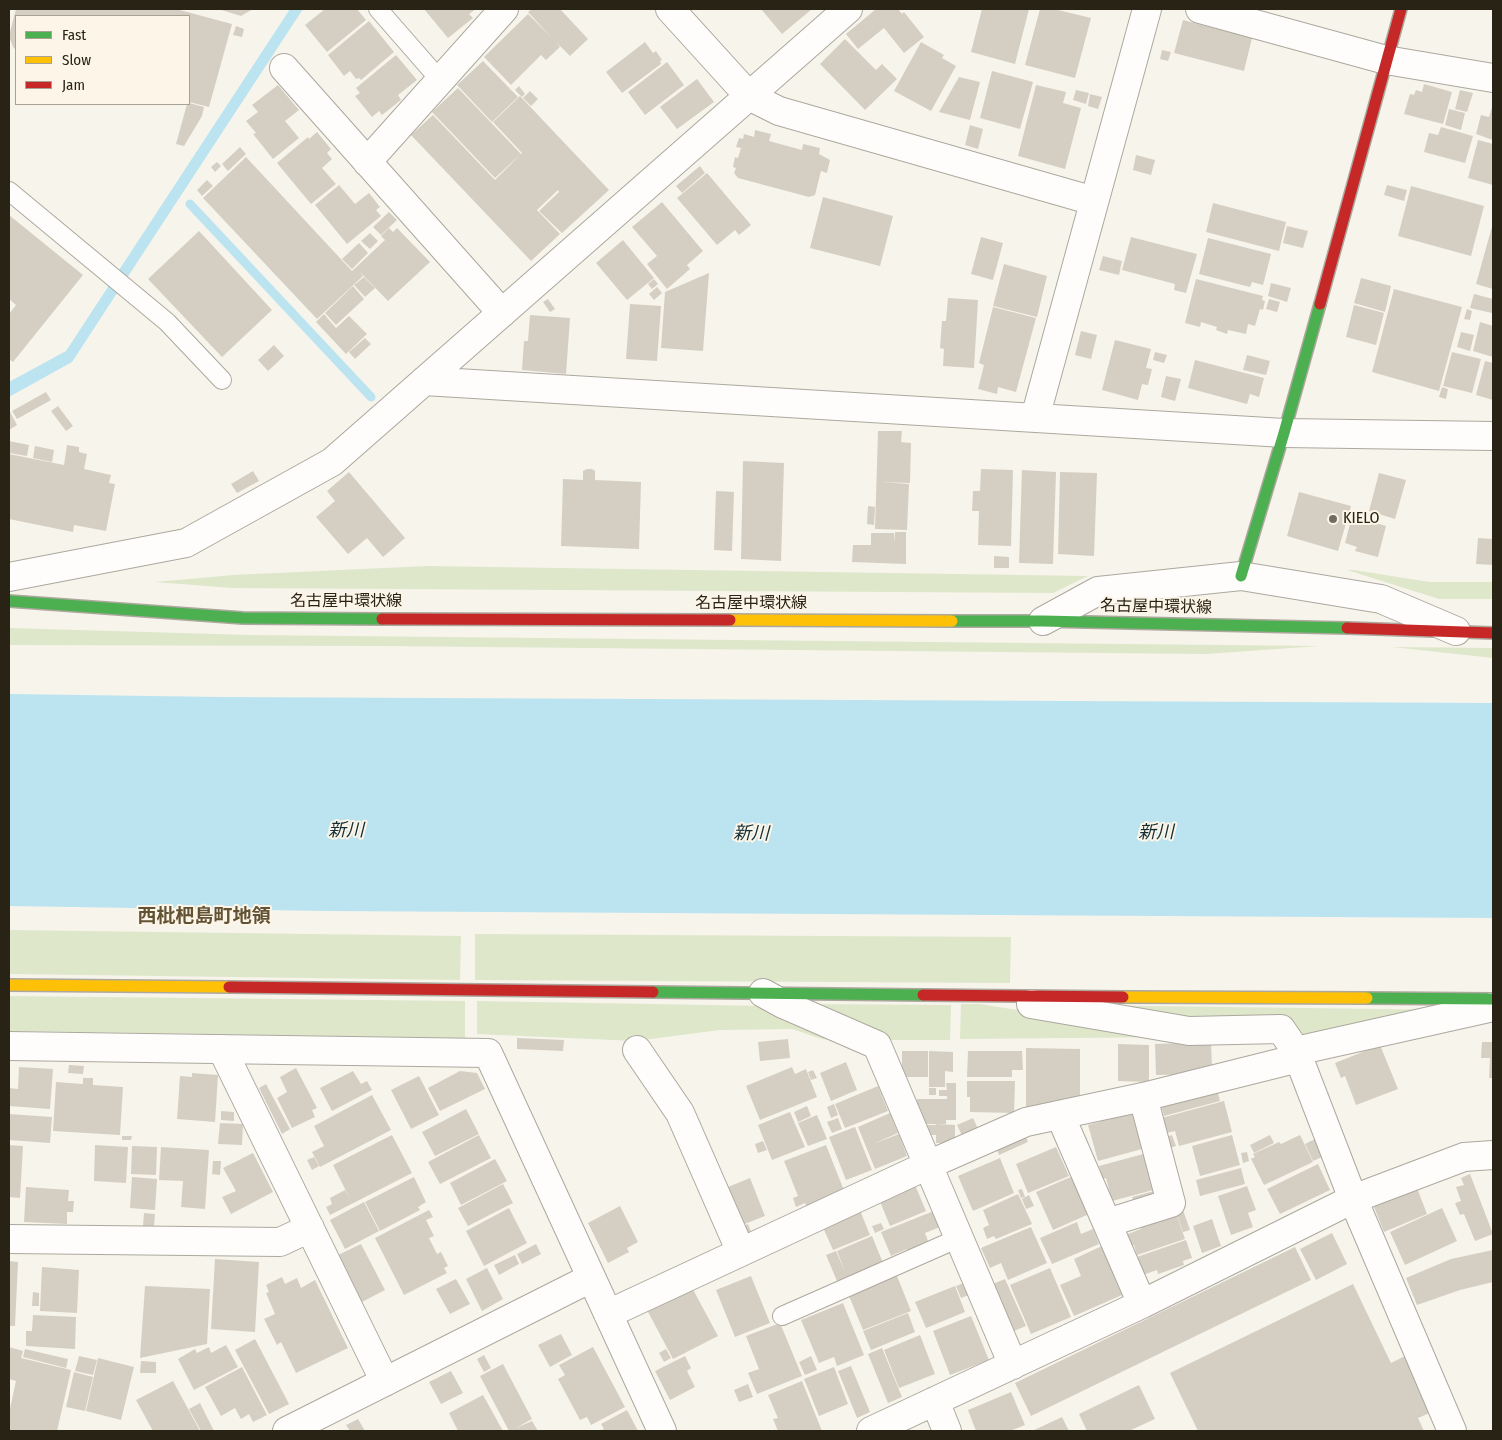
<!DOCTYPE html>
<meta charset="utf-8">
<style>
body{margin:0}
#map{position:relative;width:1502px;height:1440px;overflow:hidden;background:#f7f4ec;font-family:"Fira Sans Condensed",sans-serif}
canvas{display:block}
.frame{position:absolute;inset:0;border:10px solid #292316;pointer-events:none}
.legend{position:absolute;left:15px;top:15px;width:175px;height:90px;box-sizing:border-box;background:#fcf5e8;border:1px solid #a8a194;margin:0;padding:6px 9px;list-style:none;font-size:15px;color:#292316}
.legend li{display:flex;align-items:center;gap:10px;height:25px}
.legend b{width:25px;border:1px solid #a8a194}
</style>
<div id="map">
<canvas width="1502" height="1440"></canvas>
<div class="frame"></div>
<ul class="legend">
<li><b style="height:6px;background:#4caf50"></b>Fast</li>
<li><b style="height:6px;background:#ffc107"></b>Slow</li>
<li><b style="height:6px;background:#c62828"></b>Jam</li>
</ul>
</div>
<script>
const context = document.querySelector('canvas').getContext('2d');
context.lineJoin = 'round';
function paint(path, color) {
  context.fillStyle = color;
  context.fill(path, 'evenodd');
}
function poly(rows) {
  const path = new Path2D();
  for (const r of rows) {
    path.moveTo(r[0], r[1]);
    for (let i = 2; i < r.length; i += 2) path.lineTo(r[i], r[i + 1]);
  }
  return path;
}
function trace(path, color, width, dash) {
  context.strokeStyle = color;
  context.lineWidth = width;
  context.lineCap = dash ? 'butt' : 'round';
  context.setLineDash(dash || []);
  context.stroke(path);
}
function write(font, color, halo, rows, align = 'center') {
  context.font = font + ' "Fira Sans Condensed","Noto Sans JP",sans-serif';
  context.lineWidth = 4;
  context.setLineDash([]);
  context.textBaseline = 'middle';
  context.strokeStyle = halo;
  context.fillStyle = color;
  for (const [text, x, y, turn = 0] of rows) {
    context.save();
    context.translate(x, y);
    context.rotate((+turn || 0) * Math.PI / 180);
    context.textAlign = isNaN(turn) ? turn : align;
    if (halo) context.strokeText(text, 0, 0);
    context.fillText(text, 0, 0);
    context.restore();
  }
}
paint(poly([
 [427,566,1088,576,1053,593,232,588,155,582,233,575],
 [1347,570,1354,570,1429,582,1493,582,1493,599,1439,599],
 [9,628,250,635,1320,646,1206,654,381,646,9,645],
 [1392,647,1493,648,1493,658],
 [9,930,461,936,460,980,9,974],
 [475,934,1011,937,1010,983,475,980],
 [9,996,465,1001,465,1038,9,1031],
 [477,1001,765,1006,863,1043,822,1039,792,1029,720,1030,635,1041,477,1034],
 [798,1004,951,1005,950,1040,883,1040],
 [961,1004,980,1004,1186,1037,960,1039],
 [1074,1005,1457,1010,1307,1039,1187,1025]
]), '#dfe7ca');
paint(poly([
 [290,9,303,9,72,362,9,397,9,382,66,351],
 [9,694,222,697,1493,703,1493,918,325,911,9,906]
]), '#bce4f0');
trace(poly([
 [190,204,371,397]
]), '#bce4f0', 9);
paint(poly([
 [16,9,176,9,232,24,209,107,189,102,189,16,16,16,16,50,13,47,9,36],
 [218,9,253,9,241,16],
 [325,9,357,9,366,20,327,52,305,25],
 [424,9,476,9,469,14,473,18,448,38],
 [532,9,560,9,588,39,570,56,556,42,560,47,546,60,541,55,511,85,484,57,528,14,551,37,528,12],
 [761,9,812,9,782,34],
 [876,9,898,9,902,14,904,12,924,37,904,53,884,28,858,49,846,34],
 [982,9,1029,9,1015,64,971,52],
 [1040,9,1054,9,1091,18,1075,78,1025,65],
 [1183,20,1252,38,1244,71,1174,53],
 [369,21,394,52,361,80,359,78,356,79,350,71,344,76,328,55],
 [236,26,244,29,242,37,233,35],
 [845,39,876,70,882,64,897,79,865,110,820,64],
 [645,42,653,53,656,51,662,60,660,61,661,64,622,93,606,72],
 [921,42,944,55,942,58,956,66,931,111,894,91],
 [1162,50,1171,52,1168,61,1160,59],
 [396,55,417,80,398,95,401,100,382,115,379,111,372,117,355,96,360,93,356,88],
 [483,61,518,97,492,122,457,85],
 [667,62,684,85,645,115,628,92],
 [992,71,1033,82,1020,129,980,118],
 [959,77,980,82,970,120,939,112],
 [697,79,714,102,677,129,660,107],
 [1424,84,1452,92,1443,124,1404,114,1410,94,1414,95,1416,90,1422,92],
 [278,85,299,110,285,121,299,138,273,159,253,134,256,133,246,121,258,112,252,105],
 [1036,85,1066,92,1063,103,1081,108,1065,169,1018,156],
 [519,86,525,94,522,97,515,90],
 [458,88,521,154,495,178,432,112],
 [1076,90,1089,93,1086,104,1073,100],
 [1460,90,1473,93,1467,112,1455,109],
 [530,91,538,99,531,106,523,98],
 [1090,94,1102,97,1098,109,1088,106],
 [520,96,609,190,562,233,539,211,559,192,558,190,537,210,560,234,531,261,411,135,433,115,495,180,522,153,493,122],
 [189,103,204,107,202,116,184,146,176,144,187,104],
 [1493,104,1493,140,1476,134,1481,115,1489,117],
 [1449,109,1465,113,1461,130,1445,125],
 [970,125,983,129,978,149,965,145],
 [1441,127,1473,136,1465,163,1424,152,1429,133,1438,135],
 [755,130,771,134,769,141,802,150,803,144,820,148,819,154,830,160,827,173,821,171,815,195,809,197,738,178,734,173,736,168,733,167,735,157,738,158,741,148,736,147,739,138,743,139,744,134,754,137],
 [317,132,331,149,327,153,332,159,322,168,336,184,311,204,277,163,308,137,309,139],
 [1478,140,1493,144,1493,185,1468,178],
 [240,147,246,154,228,171,222,164],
 [1136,155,1155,160,1151,175,1133,170],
 [246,157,352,271,385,240,381,236,389,228,393,232,397,228,430,262,388,301,360,272,363,276,317,319,203,198],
 [217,162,221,166,215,172,211,167],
 [700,166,705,173,682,193,676,186],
 [707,173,751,225,739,235,735,230,717,245,677,198],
 [207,180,213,186,202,196,197,190],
 [339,185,355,204,369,193,380,207,376,210,381,216,347,244,315,205],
 [1387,185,1407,190,1404,201,1384,195],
 [1411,186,1484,206,1471,256,1398,236],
 [823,197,893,216,880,266,810,248],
 [662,202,703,251,687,265,690,269,667,289,647,264,657,256,632,227],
 [1213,203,1286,222,1279,251,1206,232],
 [389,212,397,220,381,235,373,227],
 [9,215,83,275,13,362,9,359,9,314,16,305,9,299],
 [1493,223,1493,289,1476,284],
 [1287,226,1308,231,1303,248,1283,243],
 [199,231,272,310,222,357,148,279],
 [370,233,378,241,370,249,361,241],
 [981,237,1003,243,993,280,971,274],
 [1131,237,1197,254,1186,293,1174,290,1175,284,1122,270],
 [1208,238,1271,254,1263,285,1252,282,1250,287,1199,274],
 [623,240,654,278,627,300,596,263],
 [359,243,368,253,352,269,342,259],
 [1103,256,1122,261,1119,275,1099,270],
 [1004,264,1047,276,1037,317,993,306],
 [709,273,703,351,661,348,665,292],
 [364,277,375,288,365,297,354,285],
 [1361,278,1391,286,1385,312,1354,303],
 [654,279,658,284,652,289,648,284],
 [1196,279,1263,296,1262,300,1265,301,1263,310,1260,309,1255,326,1248,324,1246,334,1228,330,1227,334,1216,330,1217,327,1201,322,1200,327,1185,323],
 [1271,283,1291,288,1287,302,1268,296],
 [353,286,364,299,336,325,325,313],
 [657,287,662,293,654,300,649,294],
 [1394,289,1462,307,1439,391,1372,372],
 [1474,294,1493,299,1492,313,1470,308],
 [948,298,978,300,974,368,943,366,944,349,940,348,942,321,946,321],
 [548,299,555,309,550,312,543,302],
 [1269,299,1280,302,1277,312,1266,309],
 [630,304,661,306,657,361,626,359],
 [1354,305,1384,313,1376,345,1346,337],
 [993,307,1036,318,1016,392,998,387,997,394,978,389,984,365,979,363],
 [1467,309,1472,311,1470,320,1464,319],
 [324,314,336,328,349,316,367,334,346,354,316,322],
 [530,315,570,318,566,374,522,370,524,341,528,341],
 [1480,322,1493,326,1493,357,1473,351],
 [1081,331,1097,335,1091,359,1075,355],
 [1461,332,1474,335,1470,351,1457,347],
 [365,338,371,344,355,359,349,352],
 [1115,340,1151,349,1146,368,1152,369,1148,385,1142,384,1138,400,1102,390],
 [274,345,284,356,268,371,258,360],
 [1155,352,1167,355,1164,363,1153,360],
 [1452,352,1481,359,1472,393,1443,386],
 [1247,355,1270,361,1266,375,1243,370],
 [1195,360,1264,378,1259,397,1250,394,1247,404,1188,388],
 [1485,361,1493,363,1493,400,1476,395],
 [1166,376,1181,379,1175,401,1161,397],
 [1442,387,1448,389,1446,399,1439,397],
 [46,392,51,400,17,419,12,411],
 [58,406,73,426,66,431,51,411],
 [9,410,17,425,9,430],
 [878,431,902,431,901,442,911,443,910,483,881,482,909,484,907,530,875,529],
 [9,441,29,445,27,456,9,453],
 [67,445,79,447,79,452,87,454,84,469,111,475,109,483,115,484,106,531,74,525,73,532,9,519,9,454,64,465],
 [35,446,54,450,52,462,33,458],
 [743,461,784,463,781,561,741,559],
 [587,469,592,469,595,471,595,480,641,482,639,549,561,546,563,479,583,480,583,471],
 [981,469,1013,470,1011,546,978,545,979,511,972,511,973,491,980,491],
 [1022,470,1056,472,1053,564,1019,563],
 [253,471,259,481,237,493,231,484],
 [349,472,405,538,383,557,367,538,348,554,316,517,335,501,327,491],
 [1060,472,1097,473,1094,556,1058,554],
 [1379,473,1406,480,1395,519,1369,511],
 [716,491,734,492,732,551,714,550],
 [1299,492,1351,506,1338,551,1287,536],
 [868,506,875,507,874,525,867,524],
 [1352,516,1386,526,1378,557,1355,551,1357,547,1345,543],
 [895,532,906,532,906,564,852,562,853,545,871,545,871,533,894,533,895,542],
 [1478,538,1493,539,1493,565,1476,564],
 [994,556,1009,557,1009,568,994,568],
 [517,1038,564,1040,563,1051,517,1049],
 [788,1039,790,1058,760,1061,758,1042],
 [1211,1042,1212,1067,1200,1067,1200,1074,1156,1075,1155,1044],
 [1482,1042,1493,1042,1493,1078,1489,1078,1490,1058,1481,1058],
 [1118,1044,1149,1045,1149,1082,1118,1081],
 [1380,1045,1398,1089,1356,1105,1345,1076,1341,1078,1335,1063],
 [1026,1048,1080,1049,1080,1099,1049,1107,1026,1107],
 [902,1051,928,1051,928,1077,902,1077],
 [929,1051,953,1052,953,1072,945,1071,945,1087,929,1087],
 [968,1051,1022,1051,1023,1070,1012,1070,1012,1077,967,1077],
 [846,1062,857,1090,831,1101,820,1073],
 [69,1065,84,1066,83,1074,68,1073],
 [19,1067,53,1069,50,1109,9,1106,9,1088,18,1089],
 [792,1067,795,1074,806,1069,817,1097,760,1120,746,1086],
 [296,1068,317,1108,312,1110,315,1117,292,1128,277,1098,287,1092,280,1077],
 [813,1070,817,1078,811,1080,808,1072],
 [353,1071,361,1084,367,1081,372,1090,332,1111,320,1088],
 [460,1071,477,1073,485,1089,440,1111,428,1088],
 [192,1073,218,1075,215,1122,177,1119,180,1076,192,1077],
 [419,1076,439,1115,411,1129,391,1090],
 [83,1078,93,1078,93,1085,123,1087,120,1135,53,1131,56,1082,83,1084],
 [967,1081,1015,1081,1014,1113,970,1112,970,1097,967,1097],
 [946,1083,956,1083,956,1120,946,1120,946,1124,917,1124,917,1099,947,1099,947,1096,939,1096,939,1090,947,1090],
 [266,1084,290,1129,282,1134,259,1088],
 [878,1086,888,1111,845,1128,835,1104],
 [1216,1086,1220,1101,1164,1116,1160,1101],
 [929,1088,936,1088,936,1095,929,1095],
 [372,1095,391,1130,320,1167,312,1152,324,1146,314,1126],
 [1224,1101,1232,1132,1179,1146,1175,1131,1162,1134,1158,1119],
 [834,1104,838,1115,831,1118,827,1107],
 [807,1106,811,1116,798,1122,794,1112],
 [466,1109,479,1134,435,1156,422,1132],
 [221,1111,234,1112,234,1121,221,1120],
 [790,1112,805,1147,772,1160,758,1125],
 [890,1113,898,1133,873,1144,899,1134,907,1156,875,1169,858,1127],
 [1132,1113,1142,1149,1098,1161,1088,1125],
 [9,1114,52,1117,50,1143,9,1140],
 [817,1115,827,1139,808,1146,798,1123],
 [838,1118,842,1129,832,1133,827,1122],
 [973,1118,979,1131,963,1138,957,1125],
 [220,1123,243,1124,242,1145,218,1144],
 [936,1124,955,1125,955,1143,936,1143],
 [923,1125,936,1125,936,1135,923,1135],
 [855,1127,872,1170,846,1180,829,1137],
 [1024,1132,1028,1142,999,1155,995,1145],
 [392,1135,412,1173,330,1215,326,1207,332,1204,330,1198,345,1190,350,1199,333,1165],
 [479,1135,491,1158,440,1184,428,1162],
 [1172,1135,1176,1146,1167,1149,1164,1138],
 [1232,1135,1240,1165,1200,1176,1192,1146],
 [1270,1135,1274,1143,1254,1153,1250,1145],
 [1300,1135,1313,1162,1264,1185,1251,1159,1255,1157,1253,1154,1279,1142,1281,1144],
 [122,1136,132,1136,131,1140,122,1140],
 [1315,1139,1324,1156,1313,1161,1305,1144],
 [763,1141,767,1150,758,1153,755,1144],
 [9,1145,23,1146,20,1198,9,1197],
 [95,1145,128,1147,126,1183,94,1181],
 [826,1145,845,1193,807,1208,805,1203,796,1207,793,1198,798,1196,784,1161],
 [132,1146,157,1147,156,1175,131,1174],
 [161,1147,209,1150,205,1209,181,1207,183,1181,159,1180],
 [1056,1147,1069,1176,1028,1193,1016,1164],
 [1247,1152,1249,1161,1243,1163,1241,1153],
 [253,1153,273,1192,231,1214,222,1197,236,1191,223,1168],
 [1147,1153,1157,1189,1112,1201,1106,1178,1103,1179,1099,1166],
 [314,1157,319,1166,312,1170,307,1160],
 [1000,1158,1014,1193,973,1211,958,1176],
 [495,1159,507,1181,461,1205,450,1183],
 [213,1161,221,1161,220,1175,212,1174],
 [1318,1164,1330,1190,1280,1214,1267,1189],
 [1241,1168,1245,1184,1200,1196,1196,1180],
 [1470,1174,1493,1234,1475,1241,1464,1214,1460,1215,1455,1203,1461,1201,1456,1187,1464,1185,1461,1178],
 [1073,1176,1089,1214,1053,1230,1036,1192],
 [132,1177,157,1179,155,1210,130,1208],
 [414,1177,426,1202,418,1207,420,1210,380,1231,365,1202],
 [750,1178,765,1216,737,1227,728,1187],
 [503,1184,513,1203,468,1226,458,1208],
 [915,1185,926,1211,890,1226,879,1199],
 [1247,1186,1256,1210,1248,1213,1253,1227,1231,1235,1218,1196],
 [26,1187,69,1190,68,1201,74,1201,73,1212,67,1212,67,1224,24,1222],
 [1417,1188,1427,1214,1384,1232,1374,1207],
 [1022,1189,1025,1197,1021,1198,1018,1190],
 [1154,1191,1152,1200,1134,1204,1132,1197],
 [1018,1194,1032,1224,996,1239,994,1236,987,1239,983,1228,989,1225,983,1210],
 [1029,1195,1034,1206,1026,1209,1022,1199],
 [364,1202,379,1231,345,1249,330,1220],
 [620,1206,638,1242,627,1248,629,1252,608,1263,588,1223],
 [509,1208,527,1243,484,1266,466,1231],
 [859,1208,870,1235,833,1250,821,1223],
 [1442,1208,1457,1241,1405,1265,1390,1232],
 [429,1210,433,1217,426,1220,434,1236,429,1238,437,1254,441,1252,448,1266,444,1268,447,1273,404,1295,375,1238],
 [1183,1210,1190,1230,1183,1232,1176,1212],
 [934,1211,940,1227,925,1233,928,1241,923,1243,925,1248,910,1254,907,1249,891,1256,881,1232],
 [144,1213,155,1214,154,1226,143,1226],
 [1176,1213,1185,1239,1137,1255,1134,1245,1129,1246,1125,1235,1141,1229,1139,1226],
 [1212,1219,1221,1246,1202,1253,1193,1226],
 [1077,1222,1081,1234,1093,1229,1099,1244,1052,1264,1040,1238],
 [881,1223,884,1229,875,1233,872,1226],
 [748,1224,753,1236,742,1240,737,1228],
 [1031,1227,1047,1263,1008,1280,1001,1263,990,1268,981,1248],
 [1332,1233,1347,1264,1316,1280,1300,1249],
 [872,1236,883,1263,837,1281,826,1255,836,1251,845,1272,837,1251],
 [1186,1240,1192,1258,1183,1261,1184,1265,1158,1274,1157,1270,1140,1276,1134,1258],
 [361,1244,385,1290,360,1303,336,1256],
 [536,1244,541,1254,522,1264,517,1254],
 [1104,1245,1118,1278,1115,1279,1122,1295,1074,1316,1060,1285,1081,1276,1074,1259],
 [1295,1247,1311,1280,1031,1416,1015,1383],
 [1493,1250,1493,1282,1460,1290,1417,1305,1406,1278,1451,1259],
 [515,1255,519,1264,499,1275,494,1265],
 [215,1259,259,1262,255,1332,211,1329],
 [9,1261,18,1262,15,1326,9,1326],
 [42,1267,79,1270,77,1313,40,1311],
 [487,1268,503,1299,482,1311,466,1279],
 [1050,1268,1071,1317,1031,1334,1010,1285],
 [751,1276,770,1323,735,1337,716,1290],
 [897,1276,911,1311,863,1330,849,1296],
 [282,1277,285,1284,297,1278,301,1288,315,1280,348,1348,296,1373,281,1342,277,1345,264,1319,275,1314,266,1293,269,1292,266,1285],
 [456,1279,470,1304,450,1314,436,1289],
 [1005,1279,1026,1326,1009,1333,988,1286],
 [964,1283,969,1295,961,1298,956,1286],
 [690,1284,718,1336,673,1359,646,1308],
 [1353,1284,1391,1363,1405,1356,1432,1412,1418,1418,1424,1431,1198,1431,1170,1373],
 [145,1286,210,1289,207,1344,140,1358],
 [955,1286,965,1312,926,1328,915,1302],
 [33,1292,39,1293,39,1306,32,1306],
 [843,1303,864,1355,837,1366,834,1357,819,1363,801,1320],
 [908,1313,915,1332,871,1350,863,1331],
 [33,1315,76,1317,75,1349,26,1346,26,1331,32,1331],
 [971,1316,989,1360,950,1375,933,1331],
 [780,1323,802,1376,757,1394,748,1373,759,1369,746,1336],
 [561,1334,572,1355,550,1367,538,1345],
 [920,1335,935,1374,899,1388,884,1350],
 [255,1339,289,1404,269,1414,235,1350],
 [226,1345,238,1367,194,1390,178,1359,195,1349,197,1353,209,1347,211,1353],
 [9,1347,23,1351,21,1358,71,1370,57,1431,9,1431,9,1413,16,1381,9,1379],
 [593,1347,625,1407,591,1425,587,1417,580,1420,558,1379,565,1375,559,1365],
 [882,1348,902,1397,888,1403,868,1354],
 [25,1349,68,1359,66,1368,23,1357],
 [666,1349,671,1358,664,1362,659,1353],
 [484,1355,491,1368,484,1372,477,1359],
 [79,1356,97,1360,93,1375,75,1371],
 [685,1356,691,1368,687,1371,695,1387,670,1400,655,1371],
 [811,1356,817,1370,805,1375,799,1362],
 [98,1358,134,1367,121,1420,86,1411],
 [141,1361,156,1362,156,1373,140,1373],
 [503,1364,532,1419,516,1428,532,1421,538,1431,509,1431,480,1376],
 [851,1366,870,1412,857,1418,838,1371],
 [242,1367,267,1415,253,1422,249,1414,241,1419,235,1408,221,1416,205,1387],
 [834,1367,848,1404,819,1416,804,1379],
 [451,1371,463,1393,441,1404,429,1382],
 [74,1372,93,1377,85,1411,66,1407],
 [173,1381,200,1431,153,1431,136,1400],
 [802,1381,822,1431,778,1431,773,1419,778,1418,768,1395],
 [748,1384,753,1397,739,1402,734,1390],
 [1139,1385,1155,1419,1131,1430,1132,1431,1087,1431,1079,1414],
 [1011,1392,1025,1425,1010,1431,976,1431,968,1410],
 [483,1395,503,1431,458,1431,449,1413],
 [200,1403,214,1431,201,1431,189,1409],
 [627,1410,638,1431,599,1431,604,1429,601,1424],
 [1062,1417,1069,1431,1032,1431],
 [358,1419,365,1431,350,1431,346,1425]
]), '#d5cfc3');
const lane = poly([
 [378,9,440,80],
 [9,191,167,322,222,380],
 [782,1316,959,1238]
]);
const street = poly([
 [670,9,749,96,779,111,1094,201],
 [1200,9,1386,60,1493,78],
 [284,68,502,313],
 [367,162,504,9],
 [424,381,1284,433,1493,436],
 [1035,418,1147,9],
 [9,577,186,543,332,462,848,9],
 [1043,621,1098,591,1241,576,1381,599,1456,631],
 [763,993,783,1004,877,1045,1013,1365],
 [1031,1004,1189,1031,1281,1029,1296,1051,1353,1199,1452,1431],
 [9,1046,488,1053,662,1431],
 [222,1049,385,1382],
 [637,1050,680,1113,741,1252],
 [1296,1051,1493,1007],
 [1060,1115,1142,1304],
 [1107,1223,1171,1203,1143,1097],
 [9,1239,280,1242,310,1228],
 [608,1314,928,1165,1026,1122,1143,1097,1299,1058],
 [935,1401,947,1431],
 [287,1431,591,1278],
 [871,1431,1142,1304,1353,1199,1464,1157,1493,1155]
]);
const fast = poly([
 [1241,576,1284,433,1320,304],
 [9,601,243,618,382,619],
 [952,621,1043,621,1347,628],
 [653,992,923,995],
 [1367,998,1493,999]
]);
const slow = poly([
 [730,620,952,621],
 [9,985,229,987],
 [1123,997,1367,998]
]);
const jam = poly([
 [1320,304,1401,9],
 [382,619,730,620],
 [1347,628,1493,633],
 [229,987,653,992],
 [923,995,1123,997]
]);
trace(lane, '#aca89e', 20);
trace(street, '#aca89e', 30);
trace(fast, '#aca89e', 14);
trace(slow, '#aca89e', 14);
trace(jam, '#aca89e', 14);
trace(lane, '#fefdfc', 18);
trace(street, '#fefdfc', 28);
trace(fast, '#4caf50', 11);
trace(slow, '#ffc107', 11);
trace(jam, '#c62828', 11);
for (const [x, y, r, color] of [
 [1333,519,5,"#716c61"]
]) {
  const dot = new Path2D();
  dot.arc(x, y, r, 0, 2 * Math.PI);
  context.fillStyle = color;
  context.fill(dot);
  trace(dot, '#fcf5e8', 2);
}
write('16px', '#292316', '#fcf5e8', [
 ["KIELO",1343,519]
], 'left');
write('16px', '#292316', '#fcf5e8', [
 ["名古屋中環状線",346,602],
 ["名古屋中環状線",751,604],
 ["名古屋中環状線",1156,607,1]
]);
write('italic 18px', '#112d36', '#fcf5e8', [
 ["新川",346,831],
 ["新川",1156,833,-1],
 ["新川",751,834,1]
]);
write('bold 19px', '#615234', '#fcf5e8', [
 ["西枇杷島町地領",204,917]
]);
</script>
